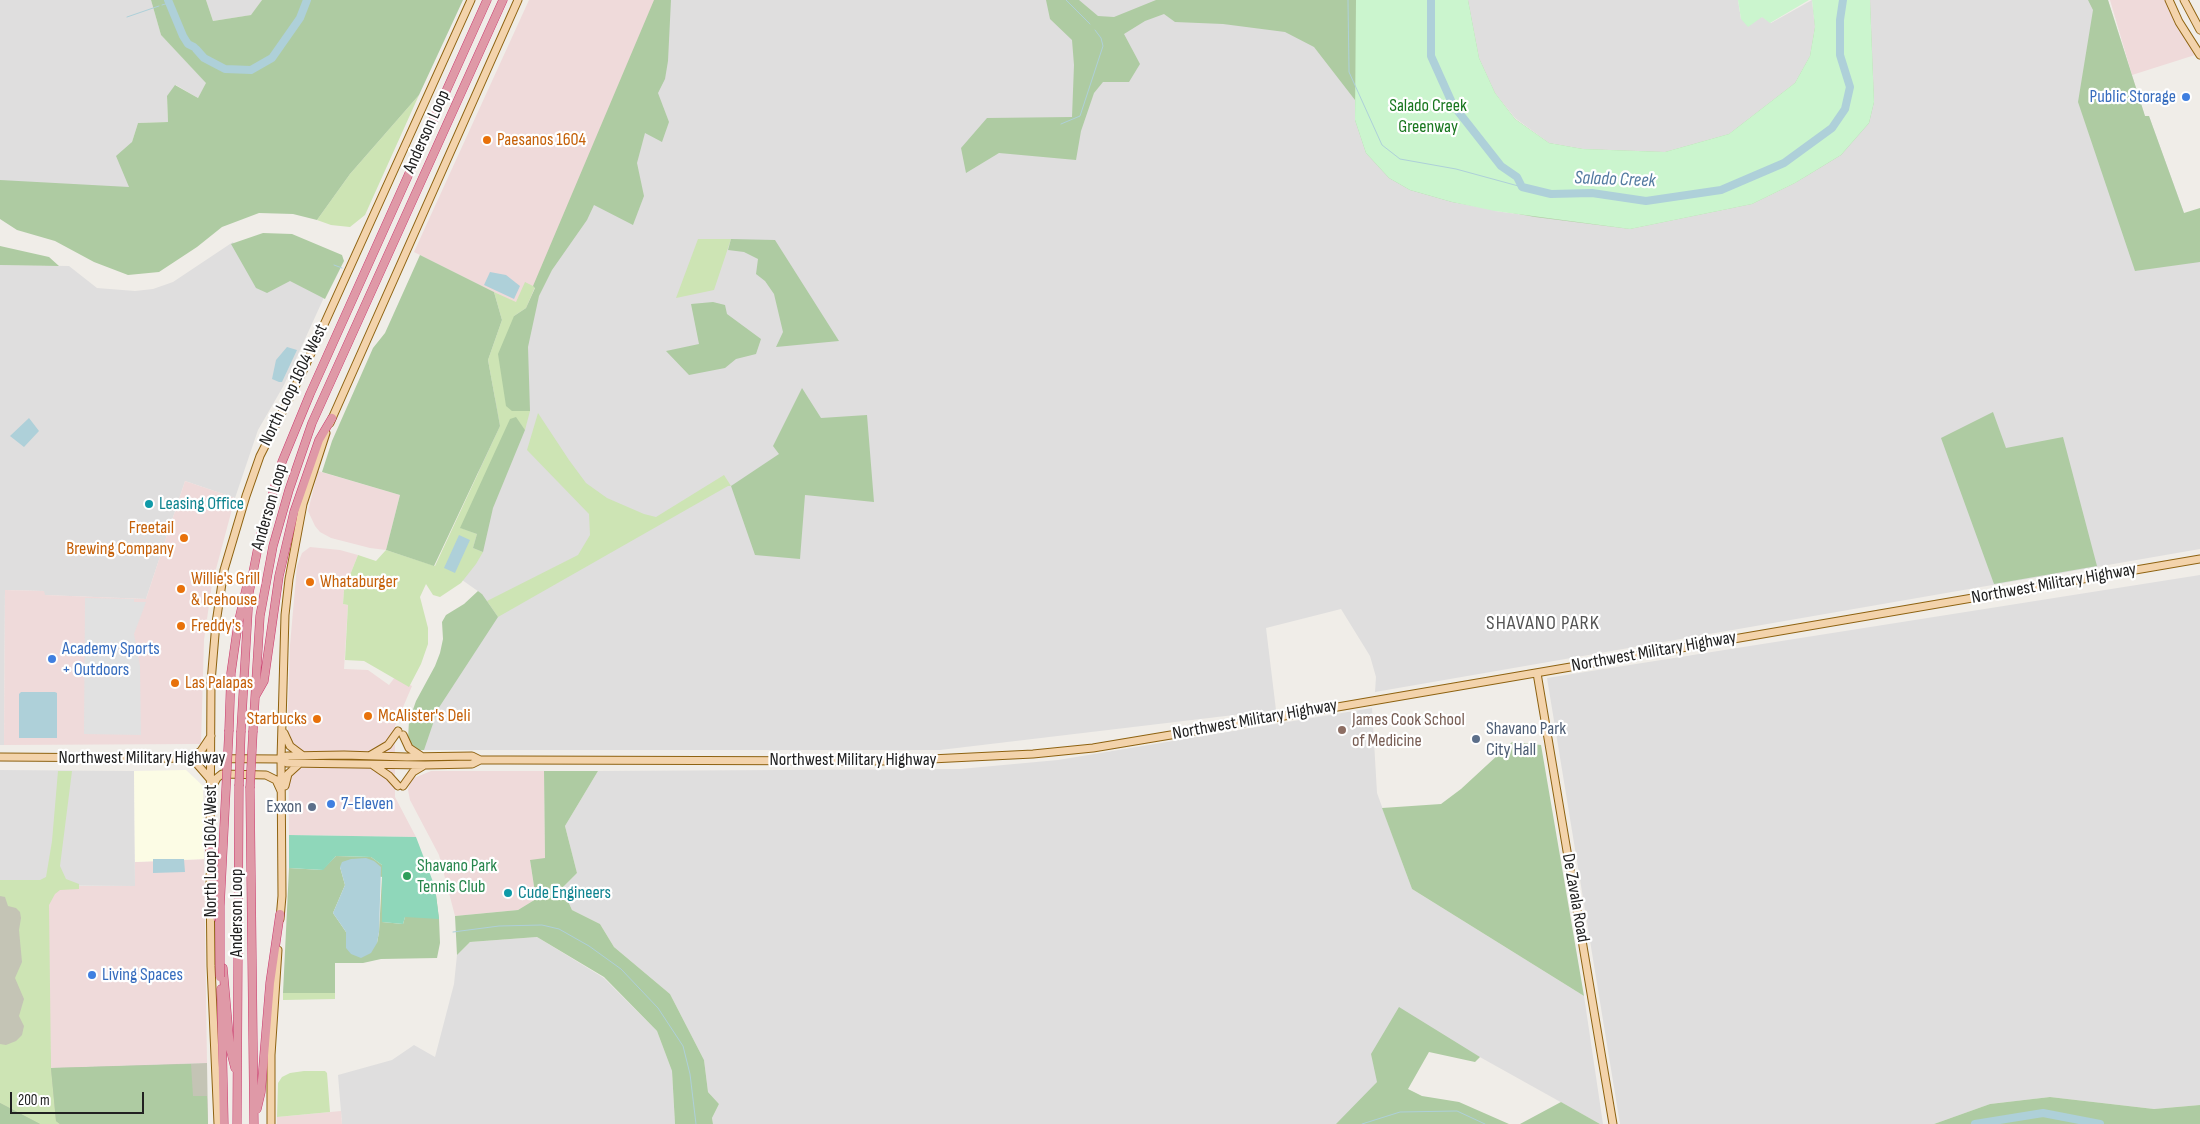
<!DOCTYPE html>
<style>
body{margin:0}
#map{position:relative;width:2200px;height:1124px;overflow:hidden;background:#f0ede8;font-family:"Sofia Sans Condensed",sans-serif}
canvas{display:block}
.scale{position:absolute;left:10px;top:1092px;width:134px;height:22px;box-sizing:border-box;border:2px solid #212121;border-top:0;padding-left:6px;font-size:15px;line-height:18px;white-space:nowrap;color:#212121;-webkit-text-stroke:4px #fff;paint-order:stroke}
</style>
<div id="map">
<canvas width="2200" height="1124"></canvas>
<div class="scale">200 m</div>
</div>
<script>
const context = document.querySelector('canvas').getContext('2d');
context.lineJoin = 'round';
function paint(path, color) {
  context.fillStyle = color;
  context.fill(path, 'evenodd');
}
function poly(rows) {
  const path = new Path2D();
  for (const r of rows) {
    path.moveTo(r[0], r[1]);
    for (let i = 2; i < r.length; i += 2) path.lineTo(r[i], r[i + 1]);
  }
  return path;
}
function trace(path, color, width, dash) {
  context.strokeStyle = color;
  context.lineWidth = width;
  context.lineCap = dash ? 'butt' : 'round';
  context.setLineDash(dash || []);
  context.stroke(path);
}
function write(font, color, halo, rows, align = 'center') {
  context.font = font + ' "Sofia Sans Condensed",sans-serif';
  context.lineWidth = 4.5;
  context.setLineDash([]);
  context.textBaseline = 'middle';
  context.strokeStyle = halo;
  context.fillStyle = color;
  for (const [text, x, y, turn = 0] of rows) {
    context.save();
    context.translate(x, y);
    context.rotate((+turn || 0) * Math.PI / 180);
    context.textAlign = isNaN(turn) ? turn : align;
    if (halo) context.strokeText(text, 0, 0);
    context.fillText(text, 0, 0);
    context.restore();
  }
}
paint(poly([
 [0,0,151,0,161,35,207,83,198,98,176,85,167,97,168,122,138,123,132,142,129,187,0,214],
 [206,0,262,0,252,15,213,21],
 [661,0,1356,0,1495,211,1630,229,1752,204,1795,183,1841,154,1874,102,1870,0,2108,0,2145,116,2149,116,2200,257,2200,549,1375,692,1376,677,1370,656,1341,609,1266,628,1276,710,940,750,421,750,482,594,455,575,505,358],
 [1468,0,1738,0,1741,19,1763,17,1771,23,1812,0,1815,27,1810,56,1795,83,1729,134,1665,152,1583,149,1549,143,1515,118,1495,93,1479,58],
 [233,242,240,254,326,293,284,385,258,430,235,498,185,481,146,599,44,595,44,591,5,590,4,745,0,745,0,265,69,266,97,288,135,291,153,289,173,282],
 [2200,575,2200,1105,2154,1109,2050,1097,1990,1104,1934,1124,1620,1124,1547,678],
 [1372,708,1377,793,1412,889,1584,996,1603,1124,1600,1124,1417,1022,1349,1124,713,1124,712,1118,719,1104,708,1092,704,1060,670,994,614,947,600,924,572,910,562,888,577,873,565,826,598,771,960,769,1058,760],
 [0,770,134,771,135,886,0,885],
 [537,937,604,978,657,1031,672,1071,675,1124,342,1124,338,1075,392,1060,414,1045,435,1057,454,984,457,955,470,942]
]), '#dfdede');
paint(poly([
 [529,0,661,0,526,308,414,252],
 [2110,0,2166,0,2177,25,2195,55,2132,75],
 [318,471,400,495,386,550,370,548,331,538,320,532,315,526,308,511],
 [185,481,235,498,212,584,204,640,201,744,4,745,5,590,44,591,45,595,146,599],
 [310,547,340,550,358,555,344,590,343,604,348,605,344,669,368,670,389,685,395,677,412,686,395,726,395,797,416,837,289,835,288,707,290,645,297,566,302,553],
 [431,771,544,771,545,859,530,861,536,899,518,910,455,916,439,855,410,800,408,790,410,783,414,778],
 [204,859,207,1063,51,1068,44,911,58,886,135,886,135,862],
 [341,1111,342,1124,277,1124,277,1117]
]), '#efdada');
paint(poly([
 [186,770,203,786,204,859,135,862,134,771]
]), '#fcfce5');
paint(poly([
 [0,885,44,911,51,1068,207,1063,208,1124,0,1124]
]), '#c4c4b5');
paint(poly([
 [419,95,365,215,350,227,331,225,317,220,350,174],
 [698,239,731,239,714,290,676,298],
 [525,282,535,287,526,308,514,316,513,411,530,411,525,430,516,418,461,528,477,534,473,548,483,552,476,564,461,583,440,597,433,595,426,584,420,597,428,628,428,644,421,664,409,687,364,661,345,660,348,605,343,604,344,590,358,555,376,561,386,550,435,566,500,426,488,360,502,320,494,292,516,302],
 [538,413,569,460,586,483,607,498,644,514,656,517,724,475,731,486,728,486,498,617,487,601,578,555,590,535,589,514,527,450],
 [58,771,72,771,60,866,66,879,79,884,79,889,60,890,55,894,49,905,51,1068,56,1121,60,1124,40,1124,0,1103,0,1044,6,1045,16,1041,22,1035,24,1026,19,1016,24,999,15,978,22,962,19,930,21,918,20,912,16,908,8,906,5,897,0,896,0,880,40,880,46,877,52,841],
 [283,993,335,993,335,999,283,1000],
 [304,1071,325,1071,327,1073,330,1112,277,1117,278,1083,282,1077,290,1073]
]), '#cde4b4');
paint(poly([
 [151,0,206,0,213,21,251,15,262,0,463,0,419,95,350,174,317,220,293,214,259,213,222,227,197,247,159,272,128,275,94,262,55,241,17,230,0,219,0,180,129,187,116,156,132,142,138,123,168,122,167,96,175,85,198,98,206,83,161,35],
 [654,0,671,0,668,61,665,79,658,93,669,122,662,142,645,133,637,163,644,196,633,225,594,205,587,220,552,270,539,296,528,347,530,411,512,411,506,406,498,354,514,316,526,308,535,288,533,286],
 [1046,0,1079,0,1098,16,1114,17,1156,0,1468,0,1479,58,1495,93,1515,119,1549,143,1583,149,1665,152,1729,134,1795,83,1810,56,1815,27,1813,5,1870,0,1874,102,1869,123,1841,155,1795,183,1752,204,1630,229,1535,217,1452,202,1410,190,1389,178,1366,153,1355,120,1355,100,1314,47,1285,32,1223,24,1175,22,1164,14,1145,21,1124,34,1140,64,1129,82,1103,82,1094,93,1081,131,1076,160,999,153,966,173,961,148,987,118,1072,117,1074,65,1072,40,1050,19],
 [2088,0,2108,0,2145,116,2149,116,2184,213,2200,208,2200,262,2135,271,2078,102,2093,10],
 [263,233,292,234,342,255,344,261,325,299,290,281,267,293,256,288,231,244],
 [731,239,775,240,839,341,776,347,783,332,774,294,765,281,756,274,758,259,744,252,728,250],
 [0,246,49,257,59,266,0,265],
 [420,255,494,292,502,320,488,360,500,426,434,566,386,550,400,495,322,472,332,441,373,348,385,333],
 [713,302,725,305,727,314,761,339,756,354,736,359,725,368,689,375,666,351,699,344,691,304],
 [802,388,821,418,867,415,874,502,805,495,800,559,755,555,731,486,779,454,773,446],
 [1993,412,2006,448,2063,437,2097,566,1994,584,1941,438],
 [516,417,525,430,493,508,483,552,473,548,477,534,460,528,510,419],
 [478,591,482,594,498,617,438,709,424,750,415,750,408,739,409,721,416,701,435,666,440,653,443,639,442,622,446,615,464,604],
 [1512,742,1541,745,1584,996,1412,889,1382,808,1441,804,1461,789],
 [544,771,598,771,565,826,577,873,562,888,572,910,600,924,614,947,670,994,704,1060,708,1092,719,1104,712,1118,713,1124,675,1124,672,1071,657,1031,604,977,537,937,470,942,457,955,455,916,518,910,536,899,530,860,545,858],
 [336,856,371,857,382,865,382,922,403,924,405,917,435,887,439,919,440,943,437,958,381,959,363,963,335,963,335,993,283,993,289,868,322,870],
 [340,867,382,877,379,932,377,943,346,943,347,940,346,932,333,913,345,885],
 [1399,1007,1480,1057,1475,1062,1429,1052,1408,1089,1422,1096,1459,1102,1509,1124,1336,1124,1377,1082,1371,1054],
 [191,1064,193,1096,207,1096,208,1124,60,1124,56,1121,51,1068],
 [2050,1097,2154,1109,2200,1105,2200,1124,1934,1124,1990,1104],
 [1561,1102,1600,1124,1520,1124],
 [0,1103,40,1124,0,1124]
]), '#aecba2');
paint(poly([
 [1356,0,1468,0,1479,58,1495,93,1515,119,1549,143,1583,149,1665,152,1729,134,1795,83,1810,56,1815,27,1812,0,1870,0,1874,102,1869,123,1841,155,1795,183,1752,204,1630,229,1495,211,1452,202,1410,190,1389,178,1366,153,1355,120],
 [1738,0,1809,0,1770,23,1762,17,1748,27,1741,19]
]), '#cbf5ce');
paint(poly([
 [289,835,416,837,435,887,439,919,405,917,403,924,382,922,382,865,371,857,336,856,323,870,289,868]
]), '#8fd7ba');
paint(poly([
 [85,598,134,599,134,602,146,602,134,634,140,666,141,735,84,734]
]), '#e1e1e1');
paint(poly([
 [490,272,506,275,520,286,514,299,484,285],
 [287,347,297,350,282,382,279,382,272,379,276,360],
 [29,418,39,431,24,447,10,436],
 [459,535,470,540,455,573,444,568],
 [21,692,55,692,57,693,57,738,19,738,19,694],
 [366,858,374,861,381,867,379,932,377,943,371,953,361,958,351,954,346,948,346,932,333,913,345,885,340,867,342,862,351,859],
 [153,859,184,859,185,872,153,873]
]), '#aed0d9');
trace(poly([
 [1066,0,1090,24],
 [1348,0,1349,72,1382,145,1400,159,1456,169,1522,187],
 [162,5,169,3],
 [127,17,159,6],
 [1061,124,1080,116,1103,46,1101,38,1095,30],
 [334,265,342,268],
 [453,932,499,926,542,925,559,929,589,946,621,969,658,1008,683,1046,690,1074,696,1124],
 [1362,1124,1400,1112,1457,1111,1485,1124]
]), '#aed0d9', 1);
trace(poly([
 [168,0,183,36,188,44,194,47],
 [1431,0,1431,56,1453,105,1501,166,1517,177,1522,187,1551,194,1592,193,1646,201,1721,190,1784,163,1832,128,1845,109,1850,87,1840,55,1840,20,1843,0],
 [196,49,204,58,225,69,251,70,272,58,300,18,307,0],
 [1975,1124,2043,1113,2100,1124]
]), '#aed0d9', 8);
const major = poly([
 [2169,0,2179,22,2200,55],
 [2184,0,2200,30],
 [330,423,518,0],
 [1537,673,1613,1124],
 [284,733,290,746,302,755],
 [403,735,409,748,421,756],
 [371,755,388,745,398,731],
 [0,757,281,759,287,756,344,755,407,757,472,756,480,760],
 [283,759,287,763,425,765,472,764,480,760,508,760,890,761,1033,754,1093,748,1320,710,2200,559],
 [373,765,389,776,398,786],
 [210,779,191,757,201,751,211,736],
 [285,786,288,774,299,764],
 [403,786,413,772,423,766],
 [212,787,217,778,222,774,266,775,276,780,281,791],
 [210,854,211,682,216,623,224,570,246,496,260,456,303,371,471,0],
 [210,875,211,966,218,1124],
 [280,919,282,896,281,759,285,615,289,579,303,504,326,433],
 [271,1124,271,1055,278,950]
]);
const highway = poly([
 [256,695,264,681,279,576,294,512,319,440,332,418],
 [229,730,231,673,238,624,248,581],
 [241,731,249,593,260,537,282,462,310,394,487,0],
 [253,731,260,616,273,546,289,490,312,423,503,0],
 [250,788,254,1124],
 [210,849,217,917],
 [223,968,230,1048,235,1068],
 [221,989,224,1124],
 [257,1109,261,1092,270,983,280,914],
 [237,1124,239,786]
]);
trace(major, '#8e6210', 9);
trace(highway, '#ca3a6d', 9);
trace(major, '#f3d3ab', 7);
trace(highway, '#df99a7', 8);
const highwayBridge = poly([
 [239,786,241,731],
 [250,788,253,731],
 [220,977,220,906,229,730]
]);
trace(highwayBridge, '#ca3a6d', 9, []);
trace(highwayBridge, '#df99a7', 8);
for (const [x, y, r, color] of [
 [2186,97,5,"#3f7fe0"],
 [487,140,5,"#e8710a"],
 [149,504,5,"#0f9aa8"],
 [184,538,5,"#e8710a"],
 [310,582,5,"#e8710a"],
 [181,589,5,"#e8710a"],
 [181,626,5,"#e8710a"],
 [52,659,5,"#3f7fe0"],
 [175,683,5,"#e8710a"],
 [368,716,5,"#e8710a"],
 [317,719,5,"#e8710a"],
 [1342,730,5,"#8d6e63"],
 [1476,739,5,"#5c6f8a"],
 [331,804,5,"#3f7fe0"],
 [312,807,5,"#5c6f8a"],
 [407,876,5,"#2e9e5b"],
 [508,893,5,"#0f9aa8"],
 [92,975,5,"#3f7fe0"]
]) {
  const dot = new Path2D();
  dot.arc(x, y, r, 0, 2 * Math.PI);
  context.fillStyle = color;
  context.fill(dot);
  trace(dot, '#fff', 2);
}
write('18px', '#366cbe', '#fff', [
 ["Public Storage",2176,97,"right"],
 ["Academy Sports",62,649],
 ["+ Outdoors",62,670],
 ["7-Eleven",341,804],
 ["Living Spaces",102,975]
], 'left');
write('18px', '#18761e', '#fff', [
 ["Salado Creek",1428,106],
 ["Greenway",1428,127]
]);
write('18px', '#212121', '#fff', [
 ["Anderson Loop",427,132,-66],
 ["North Loop 1604 West",294,385,-64],
 ["Anderson Loop",270,507,-74],
 ["Northwest Military Highway",2054,584,-10],
 ["Northwest Military Highway",1654,652,-10],
 ["Northwest Military Highway",1255,720,-10],
 ["Northwest Military Highway",142,758],
 ["Northwest Military Highway",853,760],
 ["North Loop 1604 West",211,851,-90],
 ["De Zavala Road",1575,898,80],
 ["Anderson Loop",237,913,-90]
]);
write('18px', '#c56008', '#fff', [
 ["Paesanos 1604",497,140],
 ["Freetail",174,528,"right"],
 ["Brewing Company",174,549,"right"],
 ["Willie's Grill",191,579],
 ["& Icehouse",191,600],
 ["Whataburger",320,582],
 ["Freddy's",191,626],
 ["Las Palapas",185,683],
 ["McAlister's Deli",378,716],
 ["Starbucks",307,719,"right"]
], 'left');
write('18px', '#0d838f', '#fff', [
 ["Leasing Office",159,504],
 ["Cude Engineers",518,893]
], 'left');
write('18px', '#785e54', '#fff', [
 ["James Cook School",1352,720],
 ["of Medicine",1352,741]
], 'left');
write('18px', '#4e5e75', '#fff', [
 ["Shavano Park",1486,729],
 ["City Hall",1486,750],
 ["Exxon",302,807,"right"]
], 'left');
write('18px', '#27864d', '#fff', [
 ["Shavano Park",417,866],
 ["Tennis Club",417,887]
], 'left');
write('italic 19px', '#537aa0', '#fff', [
 ["Salado Creek",1615,180,2]
]);
context.letterSpacing = '1px';
write('20px', '#545454', '#fff', [
 ["SHAVANO PARK",1543,624]
]);
context.letterSpacing = '0px';
</script>
